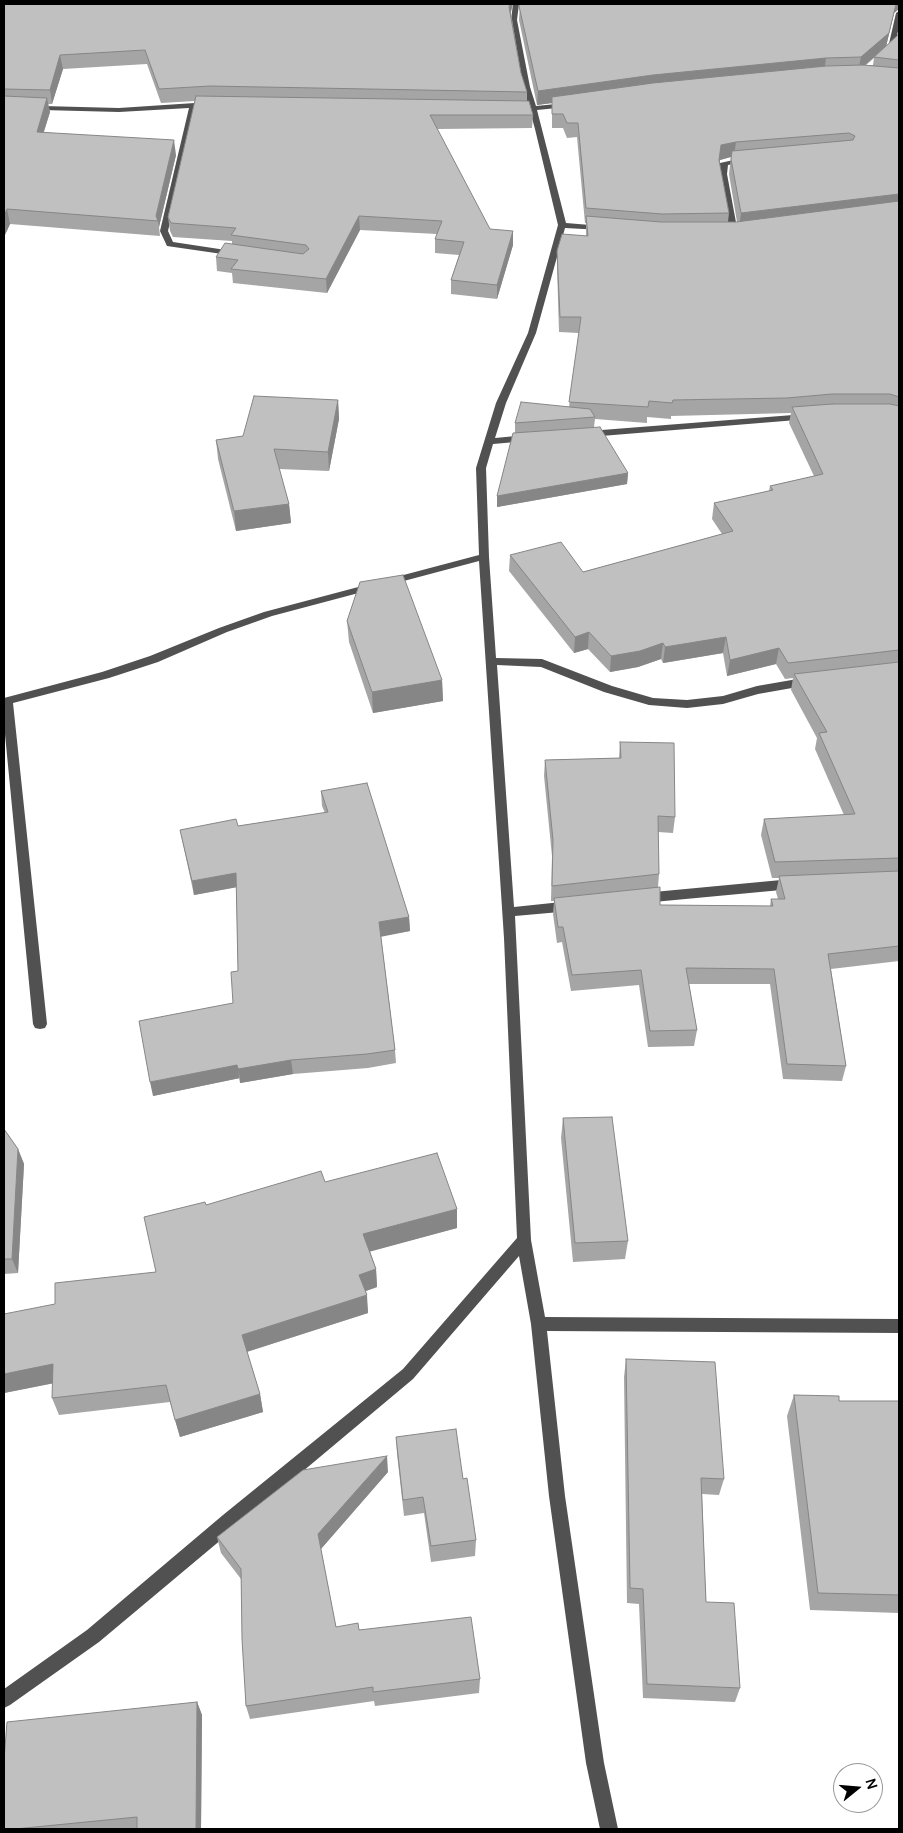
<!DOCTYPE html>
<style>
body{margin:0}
#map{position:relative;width:903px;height:1833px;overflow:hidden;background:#fff;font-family:Manrope,sans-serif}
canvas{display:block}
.frame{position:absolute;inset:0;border:5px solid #000;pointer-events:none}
.north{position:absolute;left:833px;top:1763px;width:50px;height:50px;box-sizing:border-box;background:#fff;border:1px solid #999;border-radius:50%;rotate:73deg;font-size:14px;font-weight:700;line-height:20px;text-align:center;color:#000}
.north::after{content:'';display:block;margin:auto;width:18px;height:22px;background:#000;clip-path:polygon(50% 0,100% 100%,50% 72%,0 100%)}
</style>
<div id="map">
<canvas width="903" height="1833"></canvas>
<div class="frame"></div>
<div class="north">N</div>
</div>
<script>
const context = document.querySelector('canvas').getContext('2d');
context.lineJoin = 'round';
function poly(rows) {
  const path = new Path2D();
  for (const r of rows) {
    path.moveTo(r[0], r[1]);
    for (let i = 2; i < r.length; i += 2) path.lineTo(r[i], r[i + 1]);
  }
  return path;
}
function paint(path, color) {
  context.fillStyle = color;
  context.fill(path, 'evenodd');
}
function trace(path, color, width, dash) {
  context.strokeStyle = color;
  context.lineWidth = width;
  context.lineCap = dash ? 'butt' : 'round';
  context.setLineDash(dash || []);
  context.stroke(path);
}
paint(poly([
 [513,4,519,4,517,20,530,87,536,106,567,103,571,105,567,107,537,110,566,223,602,226,606,228,602,230,565,228,536,333,506,403,495,438,527,435,532,438,527,441,493,444,486,468,489,557,496,658,542,659,612,686,653,698,687,700,723,696,757,686,809,677,815,681,809,685,758,694,723,704,687,708,649,705,604,692,541,667,497,665,514,907,571,901,575,903,577,906,575,909,571,911,515,916,531,1240,545,1317,899,1319,899,1333,547,1331,565,1496,604,1763,618,1829,600,1829,586,1763,549,1496,531,1324,519,1256,413,1379,99,1642,10,1705,4,1708,4,1689,87,1630,223,1515,403,1369,517,1238,504,938,479,561,272,616,227,632,158,662,109,678,13,703,47,1024,45,1028,40,1029,35,1028,33,1024,4,724,4,698,102,672,150,656,219,628,264,612,479,555,476,468,496,403,528,333,558,225,535,129,530,111,523,109,528,107,522,87,511,20,513,4],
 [899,11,899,27,894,49,887,55,883,55,883,53,888,48,896,13,899,11],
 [210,102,214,104,213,106,196,107,168,231,173,242,239,252,240,254,236,256,167,246,160,231,189,108,119,112,4,109,4,105,119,108,210,102],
 [747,157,750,157,750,161,728,165,727,174,738,233,734,235,730,233,719,174,720,163,747,157],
 [806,414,811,417,809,419,589,437,584,434,589,431,806,414],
 [792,879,796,881,798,884,796,887,792,889,643,903,639,901,637,898,639,895,643,893,792,879]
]), '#515151');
paint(poly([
 [4,4,511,13,521,73,527,92,527,101,533,115,532,128,437,129,490,229,513,245,497,299,451,294,451,280,459,255,435,253,435,239,437,234,360,230,327,293,233,283,232,273,217,271,216,257,232,244,232,241,173,237,170,231,168,217,195,101,161,103,147,64,63,69,52,104,48,104,50,112,44,132,176,155,159,227,160,236,10,224,4,237],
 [520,4,899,9,894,13,886,46,898,35,899,32,899,961,831,969,846,1066,842,1081,783,1079,770,984,689,984,697,1030,694,1046,648,1047,639,985,571,991,562,942,557,943,553,914,554,901,551,901,552,856,544,776,545,760,619,758,620,742,675,817,673,833,658,832,659,874,658,887,660,905,770,906,771,899,778,899,776,892,779,878,772,878,761,835,764,819,844,815,815,749,817,738,791,690,793,678,785,679,776,664,727,676,723,653,663,663,661,659,638,667,610,672,588,649,574,653,509,571,510,555,583,572,722,534,712,519,714,503,769,491,770,486,814,476,789,423,791,413,671,416,671,419,647,417,647,423,595,419,594,427,628,473,627,484,497,507,497,496,515,433,515,423,569,407,579,333,559,332,557,266,557,251,586,236,586,223,585,223,577,137,567,138,563,128,552,128,552,103,537,105,519,20],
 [874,58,873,65,866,65],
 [731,157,729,174,737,222,728,222,729,213,719,162,720,160],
 [338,400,339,419,329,471,279,469,289,504,291,523,236,531,218,459,216,440,243,436],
 [347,621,442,680,443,701,373,713,349,642],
 [321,791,409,917,410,931,381,936,395,1050,396,1063,368,1068,293,1074,240,1083,240,1078,153,1096,233,1003,238,971,236,887,194,895,180,830,238,826,325,813,322,806],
 [563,1118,628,1241,625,1259,573,1262,561,1138],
 [4,1129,18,1149,24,1164,18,1273,4,1274],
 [325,1182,457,1228,370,1251,376,1269,377,1287,366,1291,368,1313,247,1352,260,1394,263,1412,180,1437,170,1402,59,1415,52,1398,53,1383,4,1393,55,1304,156,1272,206,1205],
 [626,1359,724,1479,719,1495,702,1494,706,1602,740,1688,735,1702,643,1698,639,1604,627,1603,624,1377],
 [794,1395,839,1401,899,1401,899,1613,810,1610,787,1416],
 [396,1437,463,1479,476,1540,475,1556,431,1562,424,1513,404,1516,397,1454],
 [388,1472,321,1549,336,1627,359,1630,480,1679,479,1693,375,1706,374,1701,250,1719,246,1706,241,1579,221,1553,217,1537],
 [197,1702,202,1715,201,1829,4,1829]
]), '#a5a5a5');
paint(poly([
 [510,4,513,4,509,20,509,7],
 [896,4,899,4,899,9,894,13,886,47,858,71,861,57],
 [60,55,63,69,52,104,50,90],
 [826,58,824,72,552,97,552,103,537,105,538,91,653,75],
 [47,98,50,112,39,146,37,132],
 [174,140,176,155,159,227,158,221,156,216],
 [736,142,734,156,720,160,717,174,721,145],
 [899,194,899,206,739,228,741,213],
 [7,209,10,224,4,237,4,216],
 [359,216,360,230,327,293,326,279],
 [513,231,513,245,497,299,497,285],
 [338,400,339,419,329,471,328,452],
 [628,473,627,484,497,507,497,496],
 [289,504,291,523,236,531,234,511],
 [589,632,588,649,574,653,575,637],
 [726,637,723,653,663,663,665,647],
 [663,643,661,659,638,667,610,672,611,656],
 [779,648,776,664,727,676,730,660],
 [442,680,443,701,373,713,372,692],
 [236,873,238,887,194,895,192,881],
 [409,917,410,931,380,937,379,922],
 [291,1060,293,1074,240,1083,238,1069],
 [237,1065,240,1078,153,1096,150,1082],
 [18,1149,24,1164,18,1273,12,1259],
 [457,1209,457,1228,365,1253,363,1234],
 [376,1269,377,1287,360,1293,359,1275],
 [367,1295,368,1313,246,1352,242,1335],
 [53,1364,60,1382,4,1393,4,1374],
 [260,1394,263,1412,180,1437,175,1420],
 [387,1456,388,1472,320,1550,318,1534],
 [197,1702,202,1715,201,1829,196,1829]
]), '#868686');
const building = poly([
 [4,4,510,4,509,7,521,73,527,92,210,86,159,89,145,50,60,55,50,90,4,89,4,4],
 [520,4,896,4,889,33,861,57,826,58,653,75,538,91,519,6,520,4],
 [899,32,899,60,874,57,898,35,899,32],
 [863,65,899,68,899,194,741,213,731,159,732,151,853,140,855,136,849,133,736,142,721,145,719,160,729,213,662,214,586,208,578,123,567,123,563,114,552,114,552,97,653,83,826,66,863,65],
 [4,96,47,98,37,132,174,140,156,216,158,221,7,209,4,216,4,96],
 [196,96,529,101,533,115,430,115,490,229,513,231,497,285,451,280,464,242,435,239,442,221,359,216,326,279,231,269,238,260,216,257,225,243,303,254,309,249,306,245,231,235,236,228,171,223,168,217,196,96],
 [899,201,899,397,890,394,832,394,787,398,673,400,672,403,649,401,648,407,569,402,581,317,560,317,557,251,562,234,588,236,586,216,661,222,736,222,899,201],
 [254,396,338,400,328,452,274,449,289,504,234,511,216,440,243,436,254,396],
 [521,402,590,409,595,417,515,423,521,402],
 [832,404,890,404,899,406,899,650,788,663,779,648,730,660,726,637,665,647,663,643,640,651,611,656,589,632,575,637,510,555,561,542,583,572,733,531,714,503,773,490,770,486,823,474,792,407,832,404],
 [600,427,628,473,497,496,513,433,600,427],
 [403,575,442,680,372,692,347,621,360,582,403,575],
 [899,662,899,858,775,862,764,819,855,814,819,733,827,732,794,674,899,662],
 [620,742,674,743,675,817,658,816,659,874,552,886,553,840,545,760,621,758,620,742],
 [367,783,409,917,379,922,395,1050,367,1054,291,1060,238,1069,237,1065,150,1082,139,1021,233,1003,231,972,238,971,236,873,192,881,180,830,236,819,238,826,328,812,321,791,367,783],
 [899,871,899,946,828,954,846,1066,787,1064,774,969,686,968,697,1030,650,1031,641,970,572,975,563,927,558,927,554,898,660,887,660,905,773,906,771,899,785,899,779,876,899,871],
 [612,1117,628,1241,575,1243,563,1118,612,1117],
 [4,1129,18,1149,12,1259,4,1259,4,1129],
 [437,1153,457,1209,363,1234,376,1269,359,1275,367,1295,242,1335,260,1394,175,1420,166,1385,52,1398,53,1364,4,1374,4,1314,55,1304,55,1283,156,1272,144,1217,205,1202,206,1205,321,1171,325,1182,437,1153],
 [626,1359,715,1362,724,1479,701,1478,706,1602,734,1603,740,1688,647,1684,643,1589,630,1588,626,1359],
 [794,1395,839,1396,839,1401,899,1401,899,1595,818,1593,794,1395],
 [456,1429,463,1479,467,1478,476,1540,431,1546,423,1497,403,1500,396,1437,456,1429],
 [387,1456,318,1534,336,1627,358,1623,359,1630,471,1617,480,1679,373,1692,373,1687,246,1706,242,1639,241,1569,217,1537,303,1470,387,1456],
 [197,1702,196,1829,137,1829,137,1817,15,1829,4,1829,4,1760,7,1722,197,1702]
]);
paint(building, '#c0c0c0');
trace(building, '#868686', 1);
</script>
